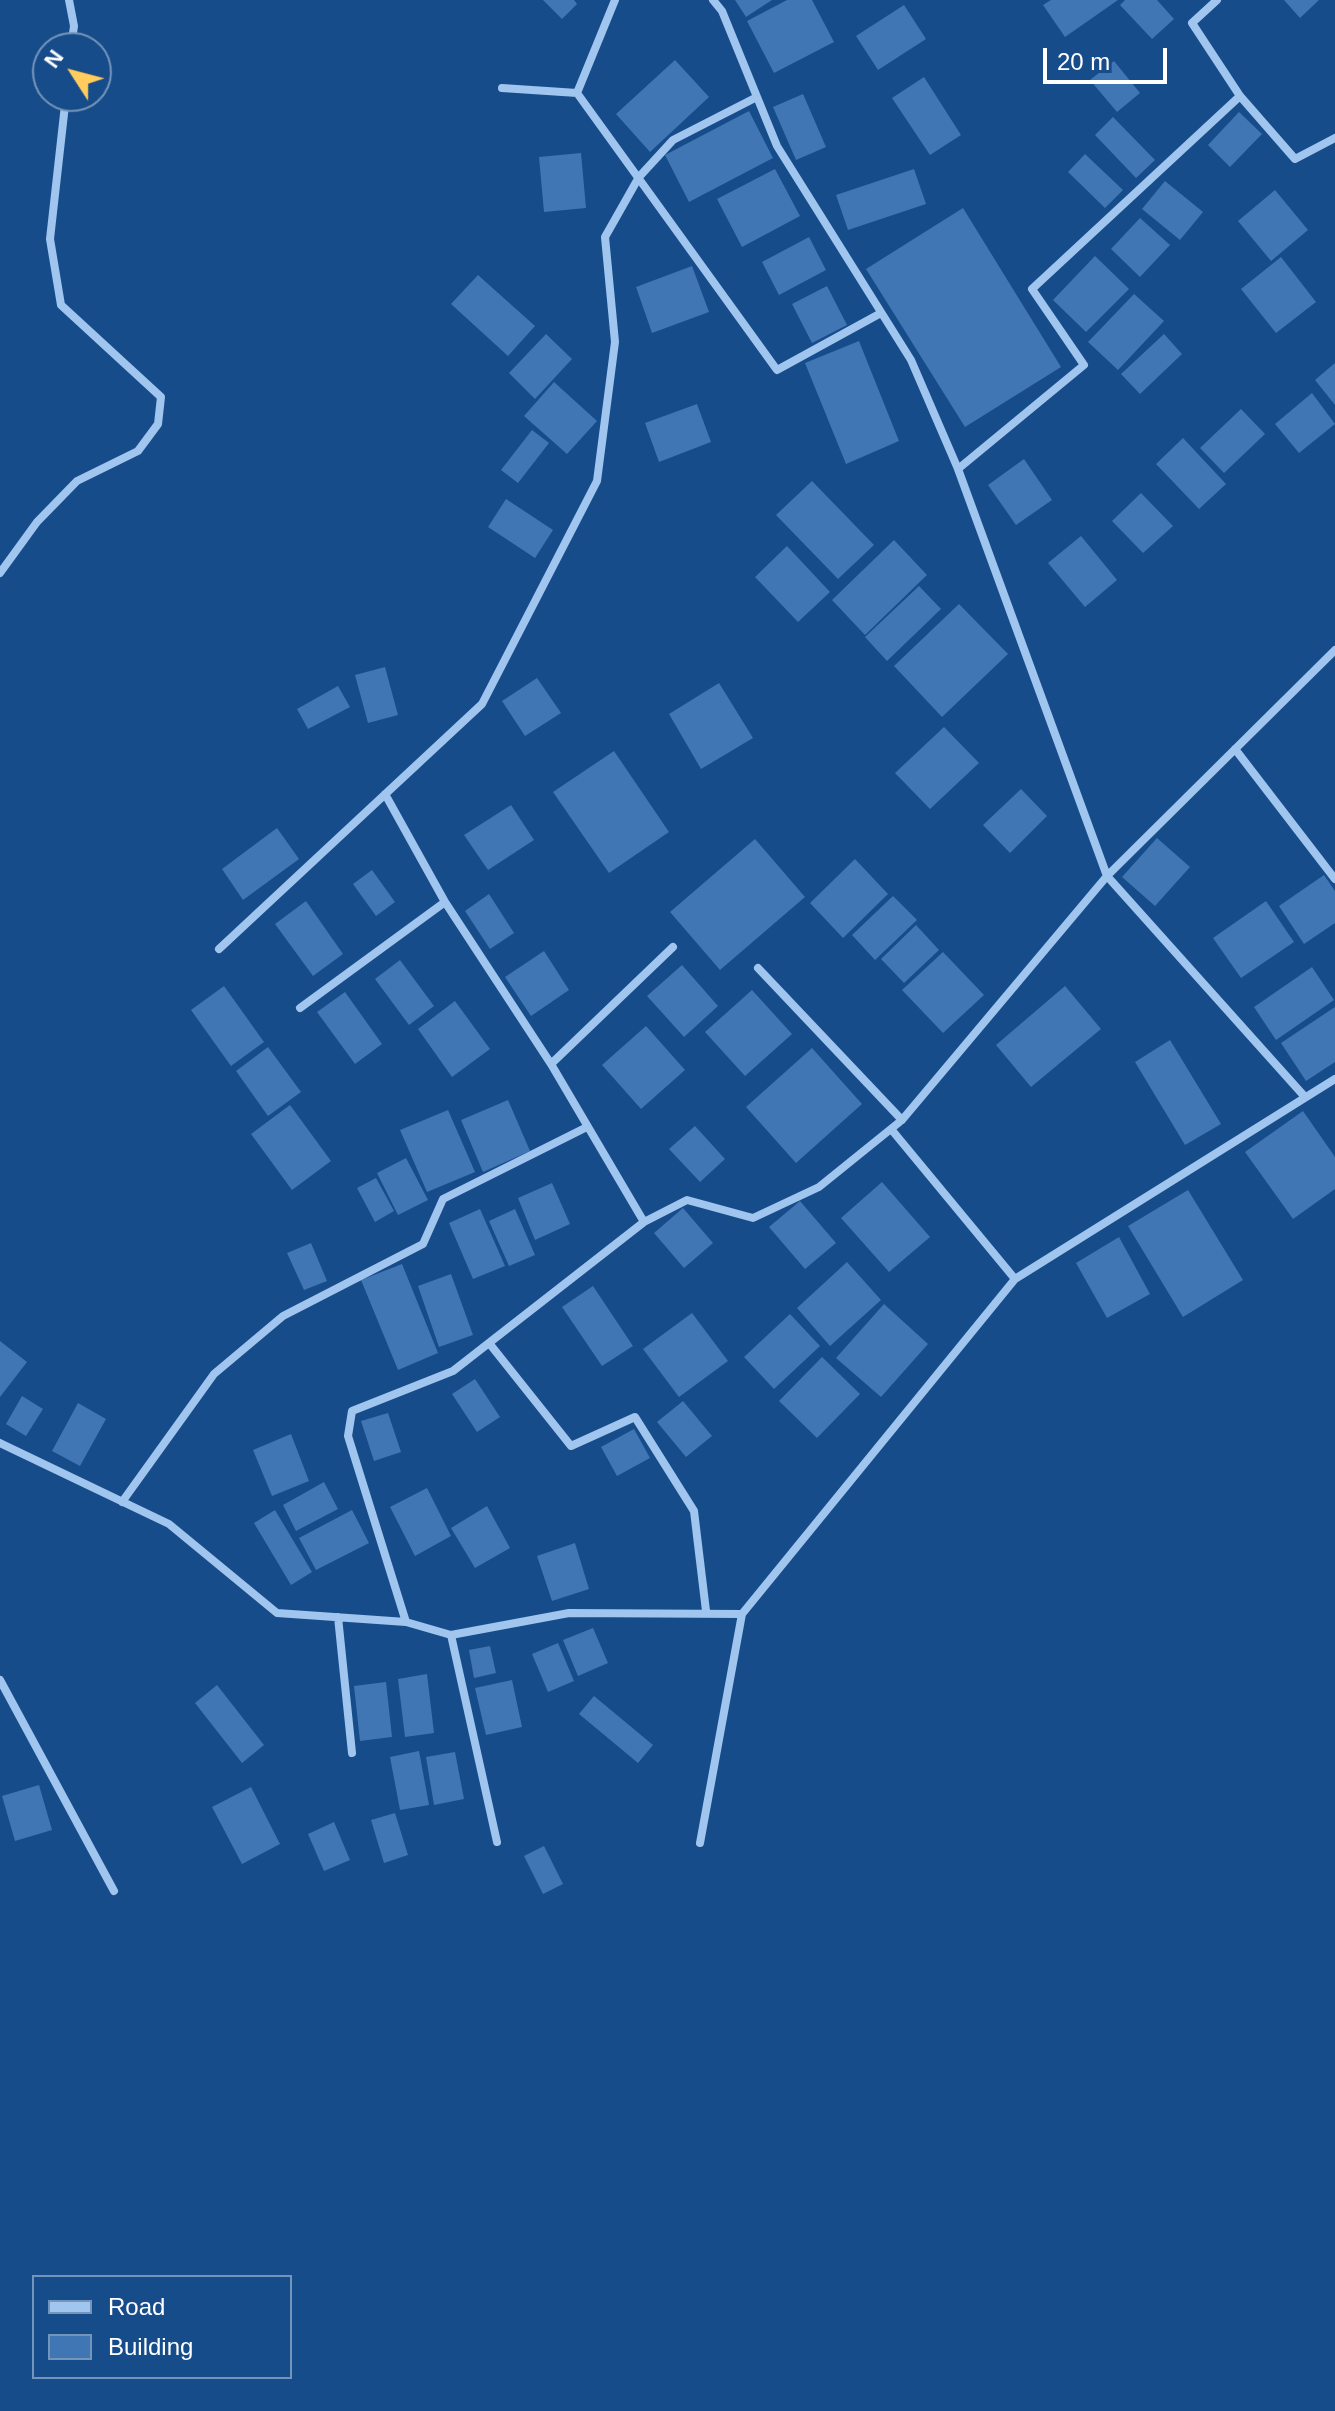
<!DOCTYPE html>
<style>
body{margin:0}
#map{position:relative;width:1335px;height:2411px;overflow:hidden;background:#174c8a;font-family:Arial,sans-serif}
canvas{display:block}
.legend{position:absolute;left:32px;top:2275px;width:260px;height:104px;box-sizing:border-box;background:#174c8a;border:2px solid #7494b9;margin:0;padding:10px 14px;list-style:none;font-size:24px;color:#fff}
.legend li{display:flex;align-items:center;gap:16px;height:40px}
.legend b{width:40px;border:2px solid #7494b9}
.north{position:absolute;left:32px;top:32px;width:80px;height:80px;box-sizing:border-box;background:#174c8a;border:2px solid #7494b9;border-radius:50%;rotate:306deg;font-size:22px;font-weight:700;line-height:32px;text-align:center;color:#fff}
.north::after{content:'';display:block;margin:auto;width:28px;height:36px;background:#ffcc5d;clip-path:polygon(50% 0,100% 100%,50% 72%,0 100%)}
.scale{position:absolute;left:1043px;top:48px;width:124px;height:36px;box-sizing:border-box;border:4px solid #fff;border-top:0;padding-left:10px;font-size:24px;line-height:28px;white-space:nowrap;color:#fff;-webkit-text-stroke:6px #174c8a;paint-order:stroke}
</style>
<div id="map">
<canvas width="1335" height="2411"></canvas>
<ul class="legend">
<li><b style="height:10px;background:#a0c5ee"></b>Road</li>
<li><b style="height:22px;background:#3f76b3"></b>Building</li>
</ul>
<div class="north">N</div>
<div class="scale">20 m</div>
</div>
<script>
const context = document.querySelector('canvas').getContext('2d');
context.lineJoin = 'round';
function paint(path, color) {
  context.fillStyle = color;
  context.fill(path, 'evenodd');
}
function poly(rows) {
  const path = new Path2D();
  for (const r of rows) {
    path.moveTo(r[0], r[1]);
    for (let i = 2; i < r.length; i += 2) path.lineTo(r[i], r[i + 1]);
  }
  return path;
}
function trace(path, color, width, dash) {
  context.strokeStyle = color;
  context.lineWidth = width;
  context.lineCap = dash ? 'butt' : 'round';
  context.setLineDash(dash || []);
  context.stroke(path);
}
paint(poly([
 [543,0,574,0,577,4,562,19],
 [735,0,772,0,746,17],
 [787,0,812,0,834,42,774,73,747,21],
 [1051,0,1118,0,1065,37,1043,5],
 [1125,0,1157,0,1174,19,1152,39,1120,5],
 [1284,0,1319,0,1300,18],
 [904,5,926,39,878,70,856,36],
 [675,60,709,97,650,152,616,114],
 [1114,61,1140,93,1117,112,1090,80],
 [924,77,961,135,930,155,892,98],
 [803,94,826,147,796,160,773,107],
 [749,111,773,158,689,202,665,155],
 [1239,112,1262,134,1230,167,1208,145],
 [1113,117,1155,160,1136,178,1095,135],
 [581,153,586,208,544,212,539,157],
 [1085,154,1123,190,1105,208,1068,172],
 [775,169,800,216,742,247,717,199],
 [914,169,926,204,848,230,836,195],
 [1165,181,1203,212,1180,240,1142,209],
 [1275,190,1308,230,1271,261,1238,221],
 [963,208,1061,367,965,427,866,269],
 [1140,218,1170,245,1140,277,1111,249],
 [809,237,826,270,779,295,762,262],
 [1095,256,1129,289,1086,332,1053,300],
 [1281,257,1316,302,1276,333,1241,289],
 [692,266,709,312,652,333,636,287],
 [478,275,535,326,508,356,451,304],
 [827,286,847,325,812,343,792,304],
 [1134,294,1164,321,1118,370,1088,342],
 [546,334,572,359,535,399,509,373],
 [1164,334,1182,354,1140,394,1121,374],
 [859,341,899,441,846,464,805,363],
 [1335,363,1335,405,1315,380],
 [554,382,597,421,567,454,524,416],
 [1312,393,1335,424,1299,453,1275,424],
 [697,404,711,442,659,462,645,423],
 [1241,409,1265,434,1224,473,1200,448],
 [532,430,549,443,518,483,501,470],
 [1183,438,1226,484,1199,509,1156,464],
 [1024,459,1052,500,1016,525,988,485],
 [812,481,874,545,838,579,776,515],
 [1141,493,1173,526,1143,553,1112,521],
 [506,499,553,530,535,558,488,527],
 [1081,536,1117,580,1085,607,1048,563],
 [894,540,927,575,865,635,832,600],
 [787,546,830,592,798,622,755,577],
 [919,586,941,609,887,661,865,637],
 [959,604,1008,654,942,717,894,666],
 [385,667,398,715,368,723,355,675],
 [537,678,561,713,525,736,502,701],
 [719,683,753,738,701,769,669,714],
 [338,686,350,707,308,729,297,709],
 [944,727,979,763,930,809,895,773],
 [614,751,669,832,609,873,553,792],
 [1021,789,1047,816,1010,853,983,825],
 [511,805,534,840,488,870,464,835],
 [277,828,299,859,243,900,222,869],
 [1157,838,1190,867,1155,906,1122,877],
 [755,839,805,897,720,970,670,912],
 [855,859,888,894,843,938,810,903],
 [372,870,395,902,376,916,353,884],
 [1324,875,1335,891,1335,923,1304,944,1279,906],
 [489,894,514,933,490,949,465,911],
 [893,896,917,920,875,960,852,935],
 [306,901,343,954,313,976,275,924],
 [1266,901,1294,942,1241,978,1213,938],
 [916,925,939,950,904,983,881,959],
 [544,951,569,990,531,1016,505,977],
 [943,952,984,995,943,1033,902,990],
 [400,960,434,1006,409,1025,375,979],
 [682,965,718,1006,684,1037,647,996],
 [1312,967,1334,1000,1276,1040,1254,1007],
 [224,986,264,1042,231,1066,191,1010],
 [1065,986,1101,1029,1031,1087,996,1045],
 [752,990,792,1034,745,1076,705,1032],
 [345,992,382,1044,355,1064,317,1012],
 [455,1001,490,1049,452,1077,418,1029],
 [1335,1007,1335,1062,1306,1081,1281,1043],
 [646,1026,685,1070,641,1109,602,1065],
 [1170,1040,1221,1124,1185,1145,1135,1062],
 [268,1047,301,1092,268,1116,236,1071],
 [812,1048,862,1104,796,1163,746,1107],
 [508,1100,530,1151,483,1172,461,1120],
 [290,1105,331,1161,292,1190,251,1134],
 [448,1110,475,1172,427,1192,400,1130],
 [1303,1111,1335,1157,1335,1189,1293,1219,1245,1152],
 [695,1126,725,1159,700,1182,669,1149],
 [406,1158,428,1200,398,1215,377,1173],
 [376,1178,394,1211,375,1222,357,1188],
 [882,1182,930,1237,889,1272,841,1218],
 [552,1183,570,1224,535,1240,518,1198],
 [1188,1190,1243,1280,1183,1317,1128,1226],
 [800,1201,836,1243,805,1269,769,1227],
 [683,1208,713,1243,684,1268,654,1233],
 [480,1209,505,1266,473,1279,449,1223],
 [515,1209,535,1255,509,1266,489,1221],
 [1119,1237,1150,1294,1107,1318,1076,1263],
 [311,1243,327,1281,304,1290,287,1253],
 [847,1262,881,1300,830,1346,797,1308],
 [402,1264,438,1353,398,1370,361,1280],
 [451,1274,473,1335,439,1347,418,1286],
 [593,1286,633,1346,602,1366,562,1307],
 [884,1304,928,1344,881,1397,836,1358],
 [692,1313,728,1361,679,1397,643,1349],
 [790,1314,820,1346,774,1389,744,1357],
 [0,1341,27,1362,0,1397],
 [822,1357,860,1394,817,1438,779,1401],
 [475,1379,500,1417,477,1432,452,1394],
 [22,1396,43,1409,26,1436,6,1424],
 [683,1401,712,1436,686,1457,657,1422],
 [78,1403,106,1419,80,1466,52,1451],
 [388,1413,401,1452,374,1461,361,1421],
 [634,1429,650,1458,617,1476,601,1447],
 [291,1434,309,1481,272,1496,253,1450],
 [324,1482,338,1509,296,1531,283,1505],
 [427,1488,451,1536,415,1556,390,1507],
 [487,1506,510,1548,475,1568,451,1528],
 [275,1510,312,1572,291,1585,254,1523],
 [352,1510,369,1543,316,1570,299,1538],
 [575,1543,589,1589,552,1601,537,1556],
 [593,1628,608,1663,578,1676,563,1640],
 [558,1643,574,1681,548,1692,532,1654],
 [490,1646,496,1673,474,1678,469,1650],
 [427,1674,434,1733,405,1737,398,1679],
 [512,1680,522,1727,486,1735,475,1688],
 [386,1682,392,1737,360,1741,354,1686],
 [217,1685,264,1745,242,1763,195,1703],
 [594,1696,653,1745,638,1763,579,1714],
 [419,1751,429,1805,400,1810,390,1757],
 [455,1752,464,1799,434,1805,426,1757],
 [39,1785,52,1830,15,1841,2,1796],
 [251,1787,280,1844,242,1864,212,1807],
 [395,1813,408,1855,384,1863,371,1820],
 [334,1822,350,1860,324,1871,308,1834],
 [544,1846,563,1884,543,1894,524,1856]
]), '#3f76b3');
trace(poly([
 [69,0,74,26,71,48],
 [615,0,577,93,777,370,881,313],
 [713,0,722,11,777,146,911,360,958,469,1107,876,1305,1097],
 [1217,0,1192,23,1240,96,1295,159,1335,138],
 [502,88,577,93],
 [958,469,1084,365,1032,289,1240,96],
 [0,573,37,522,77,481,138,451,158,424,161,397,61,305,50,239,66,96],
 [1235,749,1335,879],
 [385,794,445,902,551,1064,644,1222],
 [219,949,482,704,597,481,615,342,605,237,639,177,673,140,755,98],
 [758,968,902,1120],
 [300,1008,445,902],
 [551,1064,673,947],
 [891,1129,1015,1279],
 [489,1343,571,1446,635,1417,694,1511,706,1611],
 [0,1443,169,1524,277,1613,406,1622,451,1635,569,1613,742,1614],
 [122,1502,214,1374,283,1316,423,1244,443,1199,587,1127],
 [338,1617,352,1753],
 [406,1622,348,1436,352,1411,453,1371,644,1222,687,1200,753,1218,819,1187,902,1120,1107,876,1335,650],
 [451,1635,497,1842],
 [0,1680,114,1891],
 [700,1843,742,1614,1015,1279,1335,1079]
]), '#a0c5ee', 8);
</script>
